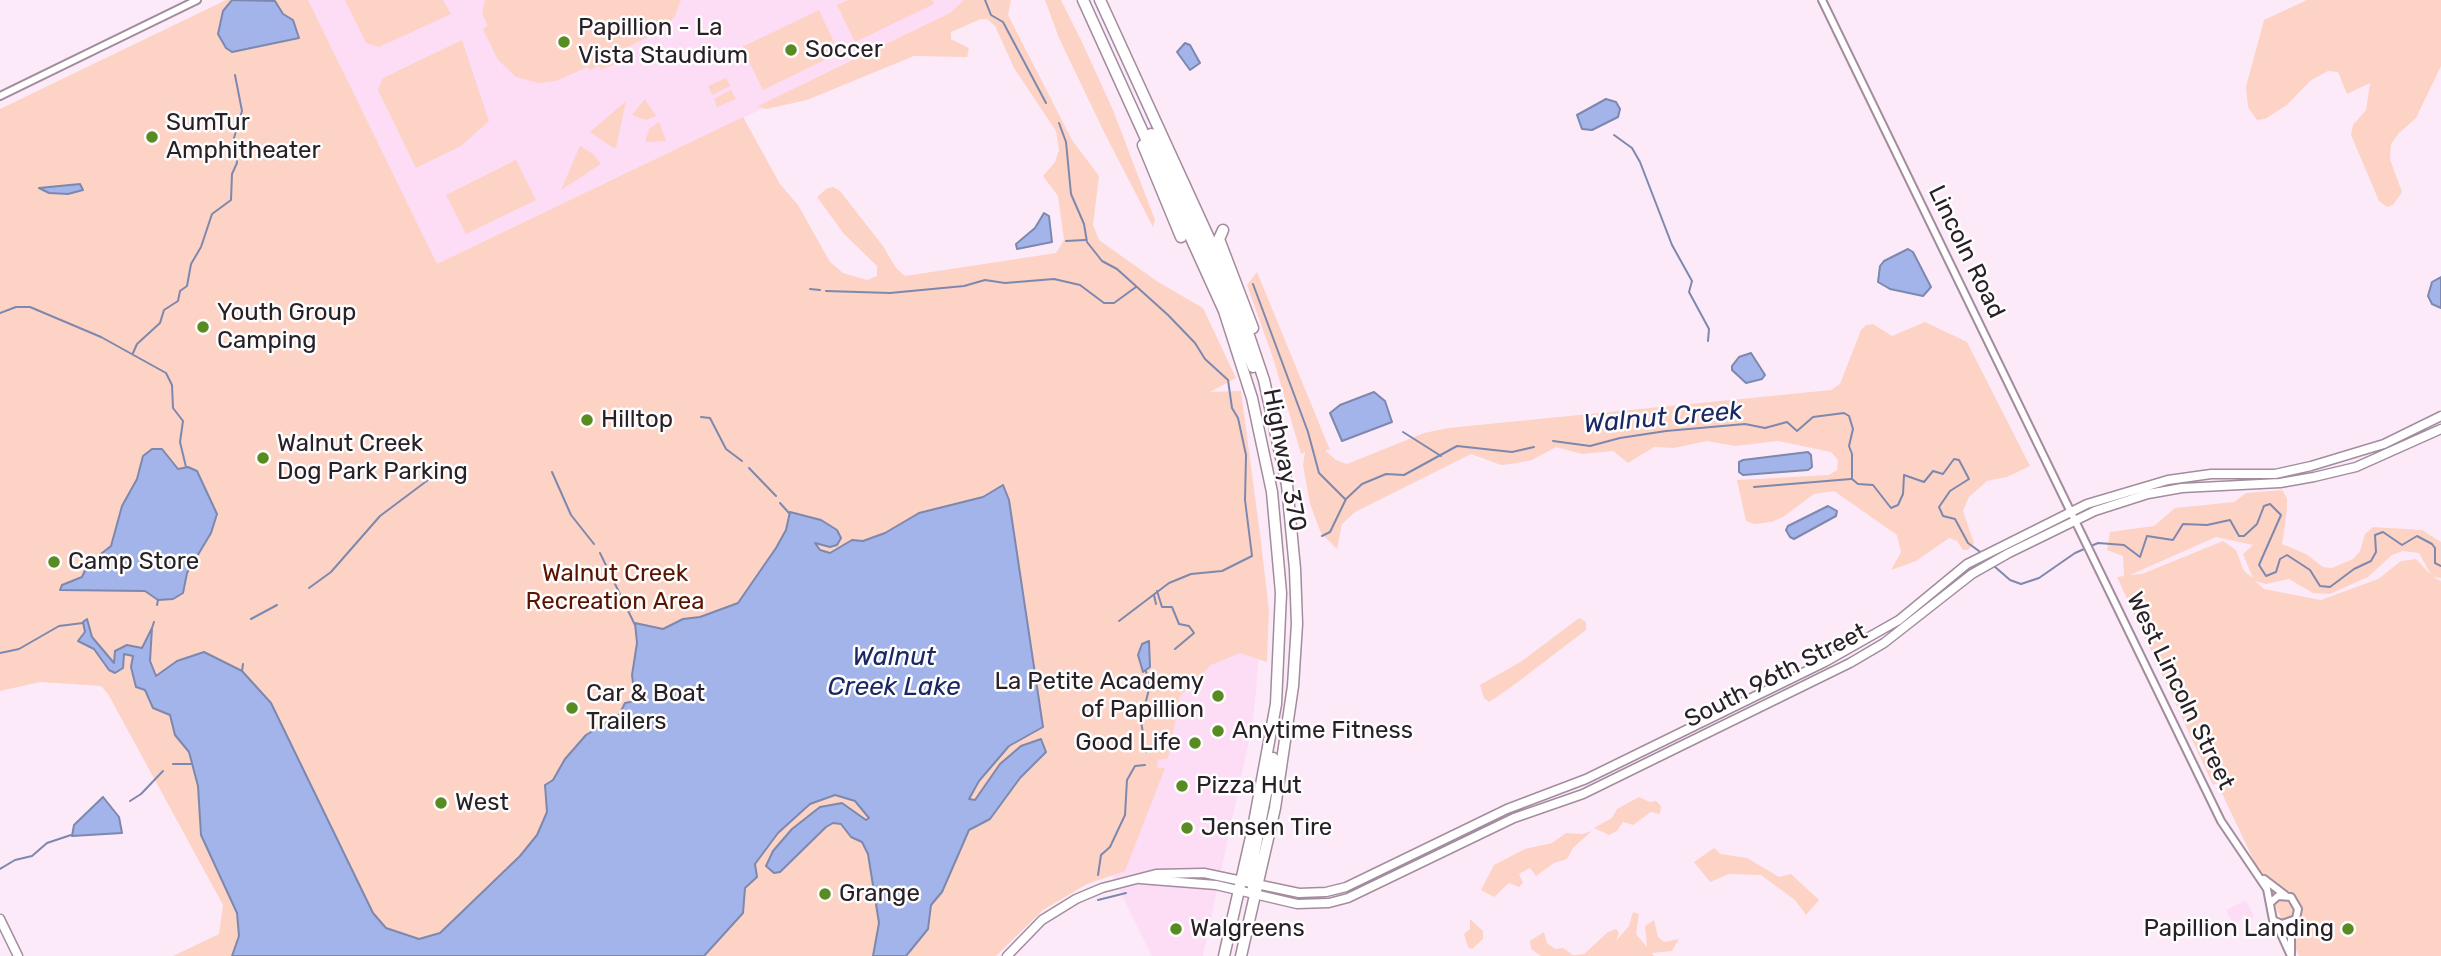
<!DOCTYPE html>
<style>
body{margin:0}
canvas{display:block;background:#fdeaf9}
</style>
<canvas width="2441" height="956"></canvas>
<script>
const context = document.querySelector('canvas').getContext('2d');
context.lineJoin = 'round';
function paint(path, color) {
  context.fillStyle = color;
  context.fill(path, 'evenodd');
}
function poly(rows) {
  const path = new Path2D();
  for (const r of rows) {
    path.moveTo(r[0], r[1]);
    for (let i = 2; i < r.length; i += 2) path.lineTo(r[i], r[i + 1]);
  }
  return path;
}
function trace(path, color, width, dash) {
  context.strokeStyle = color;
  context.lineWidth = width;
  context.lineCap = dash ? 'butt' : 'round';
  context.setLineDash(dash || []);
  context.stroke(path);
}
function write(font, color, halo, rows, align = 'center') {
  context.font = font + ' Rubik,sans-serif';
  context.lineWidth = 5;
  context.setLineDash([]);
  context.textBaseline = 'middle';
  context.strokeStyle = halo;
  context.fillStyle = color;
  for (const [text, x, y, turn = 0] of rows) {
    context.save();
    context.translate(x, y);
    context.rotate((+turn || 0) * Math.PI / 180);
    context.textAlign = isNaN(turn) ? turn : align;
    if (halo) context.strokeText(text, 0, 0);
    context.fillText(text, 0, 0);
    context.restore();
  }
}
paint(poly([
 [307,0,987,0,437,266],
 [1262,627,1253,721,1203,956,1152,956,1111,873,1169,695],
 [2246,900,2254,917,2246,922,2247,916,2243,915,2241,920,2233,923,2226,910]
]), '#fcddf5');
paint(poly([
 [226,0,308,0,437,264,743,117,780,184,798,205,830,262,843,273,867,280,877,276,877,266,844,234,817,197,826,189,833,187,840,191,883,246,896,268,905,276,1056,253,1064,240,1058,196,1043,176,1055,162,1059,150,1056,131,1014,68,995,26,987,19,981,19,951,32,951,39,969,48,967,57,914,56,807,100,766,109,758,106,950,13,964,0,1011,0,1008,15,1072,140,1099,176,1093,225,1099,240,1158,282,1203,308,1236,378,1210,392,1241,391,1260,534,1269,610,1267,662,1240,653,1211,665,1180,696,1168,758,1158,760,1157,768,1165,768,1125,871,1087,884,1043,910,996,956,173,956,219,934,223,905,108,694,101,686,40,682,0,691,0,109],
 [345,0,443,0,451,14,379,47,366,43],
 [485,0,681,0,675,16,665,28,626,48,627,51,617,57,619,62,601,70,599,66,590,70,587,67,556,81,538,83,516,77,498,60,483,29,488,26,482,14],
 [848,0,932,0,934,4,855,42,837,5],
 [1045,0,1061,0,1082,42,1113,110,1155,220,1153,227,1103,130,1059,38],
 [2307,0,2441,0,2441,66,2416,118,2399,133,2391,144,2390,159,2402,192,2393,205,2387,207,2379,201,2351,135,2353,125,2366,110,2370,83,2347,94,2338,72,2328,71,2310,81,2287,105,2265,119,2257,120,2248,107,2246,87,2264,20],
 [819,10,839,53,763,90,742,47],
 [462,40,489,121,461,146,416,168,378,90,383,78],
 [726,78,730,86,712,95,708,86],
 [731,90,736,99,717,107,714,99],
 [645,99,656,116,646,120,632,115],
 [626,101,616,148,612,147,590,132],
 [659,122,666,141,645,142,649,129],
 [580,146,593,154,601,164,561,190],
 [516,160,536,200,466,234,446,195],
 [1257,272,1330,450,1325,450,1336,460,1347,464,1424,433,1448,428,1831,390,1840,384,1861,330,1866,325,1873,324,1892,336,1925,322,1967,342,2030,466,2007,477,1987,481,1969,497,1963,511,1974,543,1968,550,1963,550,1957,541,1949,538,1916,561,1891,570,1901,552,1897,535,1834,491,1814,494,1783,517,1771,522,1754,524,1746,521,1737,480,1829,475,1837,470,1838,460,1831,452,1778,441,1735,446,1707,441,1674,448,1654,447,1628,463,1613,451,1582,454,1556,447,1532,460,1511,464,1501,465,1471,454,1355,512,1342,524,1337,549,1321,533,1310,504,1303,465,1305,452,1301,454,1274,361,1247,285],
 [2282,490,2287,498,2287,509,2282,544,2306,554,2323,567,2332,568,2353,559,2360,551,2365,534,2373,527,2422,530,2441,542,2441,578,2433,577,2441,581,2441,956,2299,956,2217,783,2213,785,2117,577,2124,576,2123,556,2107,550,2110,532,2154,526,2175,508,2234,502,2246,493],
 [2216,537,2253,545,2243,554,2253,578,2244,571,2236,550,2223,541,2142,574,2130,575],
 [2403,551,2419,553,2431,575,2416,559,2401,561,2378,579,2321,600,2264,589,2255,581,2266,584,2289,579,2313,593,2330,594,2368,577,2392,555],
 [1579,618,1586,622,1586,630,1510,688,1489,702,1484,698,1480,685,1522,661],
 [1639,797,1650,802,1656,801,1661,806,1660,814,1651,812,1633,825,1623,822,1617,831,1609,835,1594,828,1612,818,1617,809],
 [1592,831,1573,848,1567,859,1554,863,1536,876,1530,868,1519,874,1523,883,1519,887,1509,883,1494,897,1481,890,1494,865,1525,849,1552,843,1566,833,1582,834],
 [1714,848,1721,854,1747,858,1779,877,1791,874,1819,900,1806,915,1795,900,1761,875,1729,874,1710,882,1694,862],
 [1633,912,1639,914,1636,934,1647,947,1645,926,1654,920,1658,937,1664,942,1679,939,1672,951,1652,953,1654,956,1541,956,1531,949,1530,941,1544,932,1547,943,1555,949,1563,948,1573,955,1584,954,1608,932,1616,929,1619,933,1616,941,1629,926],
 [1470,919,1483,931,1483,939,1472,949,1468,947,1464,934,1470,929]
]), '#fdd3c6');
const water = poly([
 [232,0,275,1,283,14,293,20,299,38,232,52,226,48,218,34,223,11,232,0],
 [1185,43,1190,45,1200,63,1190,70,1177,52,1185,43],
 [1606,99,1616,102,1620,109,1618,117,1592,130,1582,129,1577,115,1606,99],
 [80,184,83,190,68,194,49,193,39,188,80,184],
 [1044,213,1049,216,1052,242,1017,249,1016,244,1035,228,1044,213],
 [1908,249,1913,252,1931,287,1923,296,1890,289,1878,282,1880,266,1884,261,1908,249],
 [2441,277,2441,308,2432,304,2428,296,2432,282,2441,277],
 [1751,353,1765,375,1762,379,1746,383,1732,370,1732,366,1739,357,1751,353],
 [1374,392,1385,401,1392,422,1342,441,1330,413,1340,405,1374,392],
 [152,449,162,449,178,469,188,467,197,471,217,514,211,533,187,573,183,593,173,599,158,600,145,591,60,590,62,585,82,577,88,564,111,546,122,506,137,479,143,456,152,449],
 [1808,452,1811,455,1812,467,1808,470,1743,475,1739,472,1739,462,1743,460,1808,452],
 [1003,485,1009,500,1043,727,1009,746,979,781,969,799,975,800,1000,764,1021,746,1041,739,1046,752,1020,778,990,819,969,830,942,892,931,905,928,929,906,956,873,956,879,923,868,854,862,842,851,837,841,824,833,823,826,827,780,872,774,873,766,866,773,851,792,829,820,807,842,803,866,820,869,818,855,801,835,795,810,804,778,833,755,864,757,877,745,888,743,913,704,956,232,956,239,936,237,913,201,835,198,786,189,752,175,735,170,715,153,708,145,690,136,687,131,667,133,656,124,654,123,668,115,673,109,670,94,649,78,641,85,632,83,622,87,619,92,637,114,663,115,651,127,645,142,648,152,628,150,661,156,676,177,661,204,652,242,671,271,703,373,913,386,928,419,939,440,933,520,856,537,835,547,812,545,785,553,780,565,759,586,735,619,715,625,703,640,700,641,695,633,683,632,675,637,643,635,623,663,629,683,619,700,617,738,603,776,548,786,530,790,512,821,520,837,530,841,538,837,545,830,547,815,543,820,550,830,553,852,540,863,541,885,533,919,513,983,497,1003,485],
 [1828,506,1837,511,1836,516,1794,539,1790,537,1786,530,1788,526,1828,506],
 [1149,641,1150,667,1143,672,1138,655,1142,644,1149,641],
 [103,797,119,817,122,833,72,836,74,825,103,797]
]);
paint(water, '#a2b4e9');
trace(water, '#7d88ae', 2);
trace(poly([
 [985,0,991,15,1003,22,1046,103],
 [1059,123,1066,142,1071,194,1084,224,1087,242,1102,261,1117,269,1168,315,1195,343,1205,359,1228,380,1232,408,1238,418,1246,455,1245,500,1252,556,1222,571,1191,574,1169,583,1119,621],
 [1614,135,1632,148,1640,162,1672,245,1692,281,1689,292,1709,329,1708,341],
 [1066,241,1085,240],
 [1253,284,1308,432,1319,473,1345,499],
 [810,289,820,290],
 [826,291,890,293,964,286,985,280,1005,283,1054,279,1080,285,1104,303,1114,303,1136,287],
 [0,313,16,307,30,307,101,337,166,373,172,385,173,408,183,421,180,442,186,467],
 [133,353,137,344,160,323,164,310,178,301,180,291,187,286,191,264,201,247,212,214,231,200,232,174,237,163,234,138,242,111,235,75],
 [701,417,710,418,726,449,742,461],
 [1403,432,1441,456],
 [1553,441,1590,446,1620,438,1666,431,1745,424,1765,428,1787,422,1797,431,1813,417,1844,413,1849,416,1853,429,1849,446,1852,454,1852,478],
 [749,468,776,496],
 [552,472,571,515,594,544],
 [1852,479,1858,484,1873,485,1891,508,1898,505,1903,494,1904,475,1924,482,1933,471,1943,474,1954,459,1959,460,1969,479,1950,491,1939,507,1943,516,1955,519,1968,543,1983,554],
 [1754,487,1851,479],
 [780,503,789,513],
 [1322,536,1330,532,1346,499,1362,484,1386,474,1404,475,1457,446,1512,452,1534,447],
 [600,553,635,625],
 [1994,566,2010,580,2021,584,2039,578,2075,553,2098,543,2124,545,2140,557,2147,536,2173,540,2183,524,2207,525,2230,520,2239,536,2244,536,2257,524,2264,506,2270,504,2281,515,2259,565,2266,576,2276,572,2280,559,2287,555,2310,570,2320,586,2330,587,2354,569,2371,561,2376,552,2375,535,2383,532,2402,545,2417,536,2432,544,2435,548,2435,563,2441,566],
 [309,588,331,572,380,516,440,471],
 [1157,591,1162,607,1172,607,1179,624,1189,626,1194,633,1175,649],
 [1154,595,1156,604],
 [157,605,158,600],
 [251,619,277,605],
 [152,628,154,622],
 [0,653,19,649,59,626,83,623],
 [242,671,243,664],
 [1146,752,1141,721,1149,689,1146,671],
 [173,764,192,764],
 [130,801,141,794,163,771],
 [0,869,15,860,32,856,47,843,71,835],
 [1098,875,1101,855,1110,847,1125,815,1127,780,1135,766,1145,765],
 [1098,900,1126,893]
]), '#7d88ae', 2);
const minor = poly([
 [1822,0,2221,821,2267,889,2273,920,2282,924,2296,919,2298,909,2291,897,2278,896,2270,903],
 [0,96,197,0],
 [2264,879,2285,895],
 [2276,923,2291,956],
 [2291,953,2291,932,2296,919]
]);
const major = poly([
 [1140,879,1216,885,1297,904,1329,903,1348,898,1514,818,1583,794,1850,663,1884,643,1972,574,2009,553,2095,511,2148,494,2182,488,2280,483,2314,477,2356,467,2441,429],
 [0,919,18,956],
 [1007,956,1042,920,1076,899,1102,888,1156,874,1204,873,1299,893,1326,892,1346,887,1507,809,1586,779,1825,662,1899,620,1967,564,2087,504,2168,480,2211,474,2275,474,2311,466,2384,444,2441,416]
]);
const highway = poly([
 [1083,0,1224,311,1252,398,1272,492,1281,593,1276,704,1253,828,1224,956],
 [1100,0,1236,297,1264,380,1287,485,1295,569,1297,624,1293,686,1275,808,1241,956],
 [1151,134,1201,236],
 [1143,145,1181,237],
 [1223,230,1219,239,1253,328],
 [1194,231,1211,259,1253,367],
 [1254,891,1250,875,1273,758]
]);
trace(minor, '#a28c9d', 10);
trace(major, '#a28c9d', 11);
trace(highway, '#a28c9d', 13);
trace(minor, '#fff', 6);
trace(major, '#fff', 8);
trace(highway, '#fff', 10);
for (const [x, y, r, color] of [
 [564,42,7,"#588c23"],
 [791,50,7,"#588c23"],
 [152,137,7,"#588c23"],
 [203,327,7,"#588c23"],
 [587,420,7,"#588c23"],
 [263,458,7,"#588c23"],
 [54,562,7,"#588c23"],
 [1218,696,7,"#588c23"],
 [572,708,7,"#588c23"],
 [1218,731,7,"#588c23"],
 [1195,743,7,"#588c23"],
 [1182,786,7,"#588c23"],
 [441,803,7,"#588c23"],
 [1187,828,7,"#588c23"],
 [825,894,7,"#588c23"],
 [1176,929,7,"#588c23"],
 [2348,929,7,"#588c23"]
]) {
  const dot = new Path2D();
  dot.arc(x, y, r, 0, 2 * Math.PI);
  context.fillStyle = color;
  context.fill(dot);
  trace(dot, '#fdfdfd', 2.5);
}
write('24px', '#282026', '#fdfdfd', [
 ["Papillion - La",578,28],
 ["Vista Staudium",578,56],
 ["Soccer",805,50],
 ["SumTur",166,123],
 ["Amphitheater",166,151],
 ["Youth Group",217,313],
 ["Camping",217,341],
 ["Hilltop",601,420],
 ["Walnut Creek",277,444],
 ["Dog Park Parking",277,472],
 ["Camp Store",68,562],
 ["La Petite Academy",1204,682,"right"],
 ["of Papillion",1204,710,"right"],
 ["Car & Boat",586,694],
 ["Trailers",586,722],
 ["Anytime Fitness",1232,731],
 ["Good Life",1181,743,"right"],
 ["Pizza Hut",1196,786],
 ["West",455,803],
 ["Jensen Tire",1201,828],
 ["Grange",839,894],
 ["Walgreens",1190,929],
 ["Papillion Landing",2334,929,"right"]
], 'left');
write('24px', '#282026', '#fdfdfd', [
 ["Lincoln Road",1966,252,64],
 ["Highway 370",1284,460,79],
 ["South 96th Street",1776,676,-27],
 ["West Lincoln Street",2180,691,64]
]);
write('24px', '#5a1300', '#fdfdfd', [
 ["Walnut Creek",615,574],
 ["Recreation Area",615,602]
]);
write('italic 26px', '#1a2764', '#fdfdfd', [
 ["Walnut Creek",1663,418,-5],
 ["Walnut",894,657],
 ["Creek Lake",894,687]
]);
</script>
